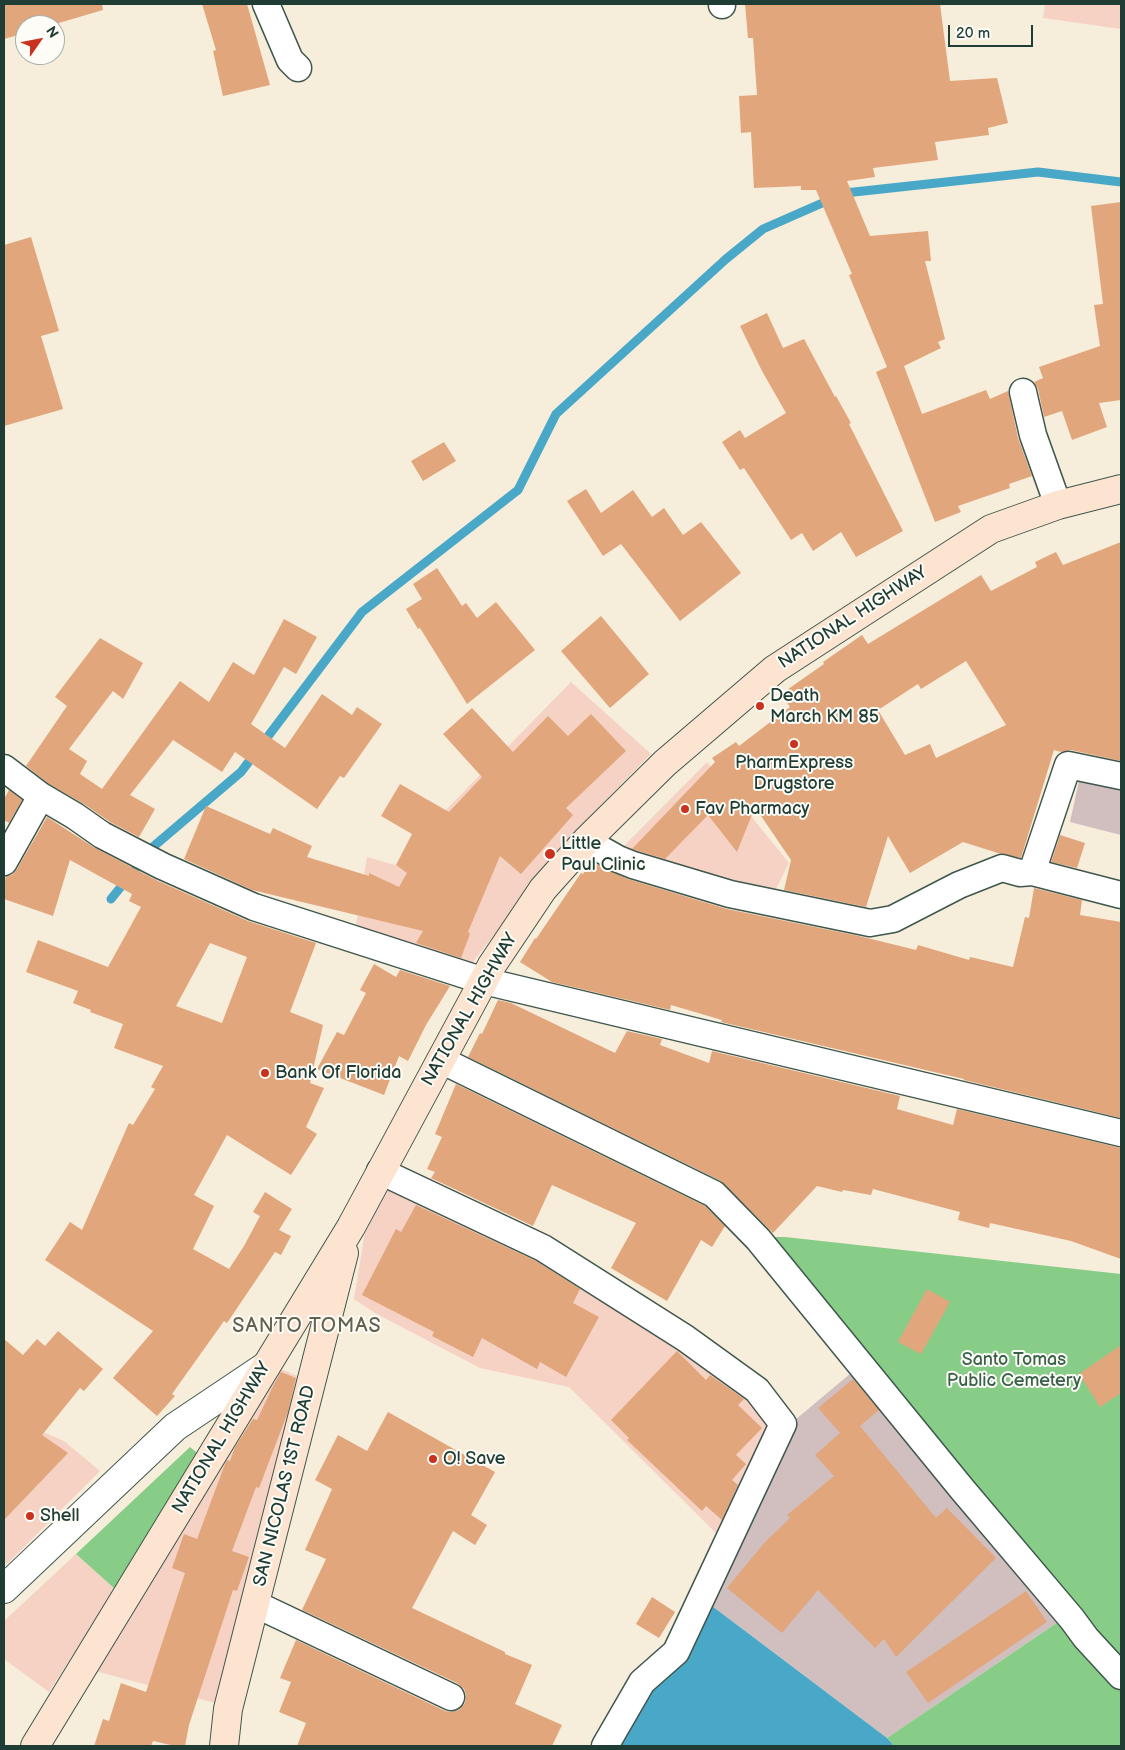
<!DOCTYPE html>
<style>
body{margin:0}
#map{position:relative;width:1125px;height:1750px;overflow:hidden;background:#f6edda;font-family:"Balsamiq Sans",sans-serif}
canvas{display:block}
.frame{position:absolute;inset:0;border:5px solid #1f3d34;pointer-events:none}
.north{position:absolute;left:15px;top:15px;width:50px;height:50px;box-sizing:border-box;background:#fdfcf7;border:1px solid #a4b0a9;border-radius:50%;rotate:57deg;font-size:14px;font-weight:700;line-height:20px;text-align:center;color:#1f3d34}
.north::after{content:'';display:block;margin:auto;width:18px;height:22px;background:#c8321e;clip-path:polygon(50% 0,100% 100%,50% 72%,0 100%)}
.scale{position:absolute;left:948px;top:25px;width:85px;height:22px;box-sizing:border-box;border:2px solid #1f3d34;border-top:0;padding-left:6px;font-size:15px;line-height:18px;white-space:nowrap;color:#1f3d34;-webkit-text-stroke:4px #fdfcf7;paint-order:stroke}
</style>
<div id="map">
<canvas width="1125" height="1750"></canvas>
<div class="frame"></div>
<div class="north">N</div>
<div class="scale">20 m</div>
</div>
<script>
const context = document.querySelector('canvas').getContext('2d');
context.lineJoin = 'round';
function paint(path, color) {
  context.fillStyle = color;
  context.fill(path, 'evenodd');
}
function poly(rows) {
  const path = new Path2D();
  for (const r of rows) {
    path.moveTo(r[0], r[1]);
    for (let i = 2; i < r.length; i += 2) path.lineTo(r[i], r[i + 1]);
  }
  return path;
}
function trace(path, color, width, dash) {
  context.strokeStyle = color;
  context.lineWidth = width;
  context.lineCap = dash ? 'butt' : 'round';
  context.setLineDash(dash || []);
  context.stroke(path);
}
function write(font, color, halo, rows, align = 'center') {
  context.font = font + ' "Balsamiq Sans",sans-serif';
  context.lineWidth = 4;
  context.setLineDash([]);
  context.textBaseline = 'middle';
  context.strokeStyle = halo;
  context.fillStyle = color;
  for (const [text, x, y, turn = 0] of rows) {
    context.save();
    context.translate(x, y);
    context.rotate((+turn || 0) * Math.PI / 180);
    context.textAlign = isNaN(turn) ? turn : align;
    if (halo) context.strokeText(text, 0, 0);
    context.fillText(text, 0, 0);
    context.restore();
  }
}
paint(poly([
 [1045,4,1121,4,1121,29,1043,18],
 [571,682,651,754,575,831,469,967,355,932,367,857,429,875,440,816],
 [707,762,789,863,774,893,619,851],
 [390,1181,540,1253,684,1341,777,1426,722,1539,569,1387,480,1368,375,1313,354,1299,365,1231],
 [276,1367,307,1380,219,1704,95,1671],
 [4,1415,64,1441,100,1471,7,1564,4,1560],
 [76,1554,115,1589,49,1692,4,1659,4,1621]
]), '#f6d2c5');
paint(poly([
 [1080,776,1121,788,1121,835,1070,822],
 [857,1368,1064,1618,887,1738,708,1603,789,1425]
]), '#d1bfbf');
paint(poly([
 [762,1237,785,1237,1121,1274,1121,1746,894,1746,887,1738,1064,1618],
 [190,1447,201,1456,115,1589,76,1554]
]), '#87cd87');
paint(poly([
 [708,1603,887,1738,894,1746,612,1746]
]), '#49a8c8');
trace(poly([
 [111,899,154,846,241,772,362,612,518,490,556,414,726,259,763,229,845,193,1038,172,1121,182]
]), '#49a8c8', 9);
paint(poly([
 [4,4,102,4,103,10,52,25,25,25,25,33,4,39],
 [202,4,247,4,270,85,223,96,213,51,216,50],
 [745,4,940,4,950,81,997,78,1008,123,988,128,989,135,935,142,938,160,873,168,875,177,847,181,870,236,928,231,931,261,925,261,945,339,938,342,941,348,904,366,922,414,986,390,990,399,1008,391,1018,438,1032,476,1009,484,1010,488,958,506,961,512,935,522,876,372,887,367,849,275,852,274,816,190,801,190,801,186,754,188,751,132,741,133,739,96,757,95,753,38,748,38],
 [1121,202,1121,400,1099,403,1107,427,1072,440,1062,411,1044,417,1038,389,1034,382,1043,378,1039,367,1100,346,1094,305,1103,304,1091,206],
 [31,237,59,331,41,336,63,409,4,426,4,245],
 [767,313,783,348,804,339,835,397,836,396,851,423,849,424,903,531,856,557,841,532,813,551,802,533,791,540,744,468,740,470,722,442,740,430,745,438,786,413,762,371,740,326],
 [444,442,456,461,423,481,411,461],
 [586,489,601,513,633,490,652,517,664,508,683,535,701,522,741,573,680,621,621,544,603,556,567,501],
 [1121,542,1121,761,1071,750,1061,752,1054,750,1021,858,1001,854,963,842,910,873,888,836,866,907,784,890,791,860,755,807,737,852,708,815,665,859,632,849,715,762,712,758,736,742,739,746,790,707,781,694,824,664,823,662,862,635,868,644,981,575,991,591,1037,567,1035,562,1056,552,1063,565],
 [966,661,1006,725,936,758,930,744,905,755,878,710,918,684,921,689],
 [437,568,462,606,466,603,477,618,496,602,535,650,467,704,420,628,418,629,406,609,422,599,413,584],
 [601,616,649,674,610,708,561,651],
 [284,619,317,637,296,674,284,667,251,724,285,748,322,694,352,715,357,707,382,724,344,778,340,776,317,809,235,752,222,772,173,740,130,795,155,809,139,837,110,822,84,804,49,784,26,766,67,706,55,697,100,638,143,663,123,699,113,691,69,749,87,761,80,774,102,789,180,681,209,702,233,662,254,675],
 [472,708,513,752,548,716,568,736,591,714,626,751,566,808,573,815,521,874,500,856,468,932,470,934,461,958,416,943,423,931,252,890,184,859,206,806,270,834,273,828,312,846,307,857,369,876,369,873,399,887,407,873,396,865,412,834,381,816,400,784,449,812,482,777,443,734],
 [9,790,22,800,9,823,4,820,4,799],
 [47,817,95,848,156,880,248,921,316,943,290,1012,323,1025,310,1083,324,1088,306,1127,317,1134,291,1175,227,1135,194,1195,214,1206,193,1249,229,1269,244,1246,260,1216,253,1212,265,1192,292,1209,279,1230,291,1236,281,1255,275,1252,227,1323,224,1321,172,1394,175,1396,157,1416,113,1378,153,1331,45,1260,70,1222,82,1230,129,1123,133,1125,155,1089,151,1087,163,1066,114,1048,123,1024,90,1012,91,1010,73,1003,78,991,26,972,38,940,108,967,141,907,129,901,132,894,70,860,53,916,4,899,4,885,6,876,12,875,17,869],
 [210,943,247,957,222,1023,176,1006],
 [1060,835,1085,843,1077,868,1051,862],
 [592,862,628,879,727,909,859,936,916,950,918,945,969,960,970,957,1013,967,1025,917,1029,918,1034,888,1082,900,1080,915,1121,922,1121,1118,964,1080,964,1079,721,1022,722,1020,671,1005,670,1010,552,982,520,962,535,938,536,939,581,873,583,874],
 [374,964,396,977,400,970,450,986,426,1025,408,1061,399,1056,384,1095,317,1069,337,1032,344,1035,366,993,360,990],
 [498,1000,511,1003,615,1053,627,1031,662,1039,660,1045,709,1063,712,1051,900,1096,897,1109,953,1125,957,1109,1121,1148,1121,1259,1071,1241,990,1223,989,1228,958,1220,960,1212,873,1189,871,1195,843,1190,842,1192,817,1186,773,1233,721,1181,468,1057,480,1033,482,1034],
 [456,1084,705,1206,725,1226,712,1247,701,1240,667,1301,611,1268,636,1223,552,1185,533,1226,431,1178,435,1172,427,1169,442,1137,435,1134],
 [416,1205,536,1261,580,1289,573,1303,599,1317,566,1377,540,1362,537,1369,482,1338,473,1357,432,1336,434,1332,362,1295,396,1229,401,1232],
 [927,1289,950,1302,921,1354,898,1342],
 [58,1331,103,1369,84,1391,80,1388,42,1435,68,1453,4,1520,4,1339,23,1355,37,1339,45,1346],
 [1121,1345,1121,1393,1100,1407,1079,1374],
 [677,1351,706,1380,710,1375,744,1399,738,1405,762,1428,736,1455,746,1464,732,1480,738,1485,722,1520,706,1506,702,1511,627,1440,629,1438,611,1420],
 [281,1372,296,1378,288,1412,259,1488,256,1487,232,1551,249,1557,237,1591,233,1590,189,1725,185,1746,175,1746,153,1741,151,1746,94,1746,103,1719,109,1721,121,1683,146,1692,185,1573,172,1568,184,1534,197,1539,225,1464,227,1460,230,1461,235,1447,253,1419,257,1420,273,1386],
 [853,1379,879,1410,860,1426,936,1518,947,1508,996,1558,896,1657,884,1639,875,1648,818,1590,782,1633,727,1588,765,1542,790,1518,787,1515,834,1476,815,1455,840,1433,818,1408],
 [388,1412,495,1472,471,1515,487,1525,475,1545,453,1531,412,1608,505,1652,505,1654,532,1665,515,1704,562,1725,552,1746,297,1746,306,1723,279,1712,291,1682,280,1678,296,1640,445,1711,452,1712,459,1710,465,1703,466,1695,464,1689,457,1683,302,1610,326,1559,305,1550,332,1489,315,1480,338,1435,367,1451],
 [1026,1591,1047,1622,928,1703,906,1672],
 [652,1597,675,1612,659,1638,636,1624]
]), '#e2a67d');
const minor = poly([
 [266,4,290,60,298,68],
 [722,4,722,5],
 [1023,392,1033,435,1058,505],
 [4,768,41,796,75,816,102,835,162,866,254,907,484,981,1121,1133],
 [586,841,618,859,633,865,730,894,870,923,893,919,959,885,1002,868,1020,873,1032,872,1121,895],
 [4,862,41,796],
 [1032,872,1068,765,1121,776],
 [441,1060,714,1194,758,1239,962,1489,1072,1619,1086,1638,1121,1676],
 [380,1171,543,1248,685,1338,757,1390,783,1424,676,1652,642,1682,605,1746],
 [255,1604,451,1697]
]);
const tertiary = poly([
 [4,1589,175,1427,266,1366]
]);
const secondary = poly([
 [35,1746,351,1227,492,965,543,889,586,841,665,763,775,669,991,529,1058,505,1121,489],
 [224,1746,228,1709,344,1253]
]);
trace(minor, '#3f574d', 29);
trace(tertiary, '#3f574d', 30);
trace(secondary, '#3f574d', 30);
trace(minor, '#fff', 26);
trace(tertiary, '#fff', 28);
trace(secondary, '#fde4d1', 28);
for (const [x, y, r, color] of [
 [760,706,5,"#c8321e"],
 [794,744,5,"#c8321e"],
 [685,809,5,"#c8321e"],
 [550,854,6,"#c8321e"],
 [265,1073,5,"#c8321e"],
 [433,1459,5,"#c8321e"],
 [30,1516,5,"#c8321e"]
]) {
  const dot = new Path2D();
  dot.arc(x, y, r, 0, 2 * Math.PI);
  context.fillStyle = color;
  context.fill(dot);
  trace(dot, '#fdfcf7', 2);
}
write('18px', '#1f3d34', '#fdfcf7', [
 ["NATIONAL HIGHWAY",853,618,-33],
 ["NATIONAL HIGHWAY",470,1010,-60],
 ["NATIONAL HIGHWAY",222,1438,-59],
 ["SAN NICOLAS 1ST ROAD",285,1486,-76]
]);
write('18px', '#1f3d34', '#fdfcf7', [
 ["Death",770,696],
 ["March KM 85",770,717],
 ["PharmExpress",794,763,"center"],
 ["Drugstore",794,784,"center"],
 ["Fav Pharmacy",695,809],
 ["Little",561,844],
 ["Paul Clinic",561,865],
 ["Bank Of Florida",275,1073],
 ["O! Save",443,1459],
 ["Shell",40,1516]
], 'left');
write('18px', '#396149', '#fdfcf7', [
 ["Santo Tomas",1014,1360],
 ["Public Cemetery",1014,1381]
]);
context.letterSpacing = '1px';
write('20px', '#63624e', '#fdfcf7', [
 ["SANTO TOMAS",307,1327]
]);
context.letterSpacing = '0px';
</script>
